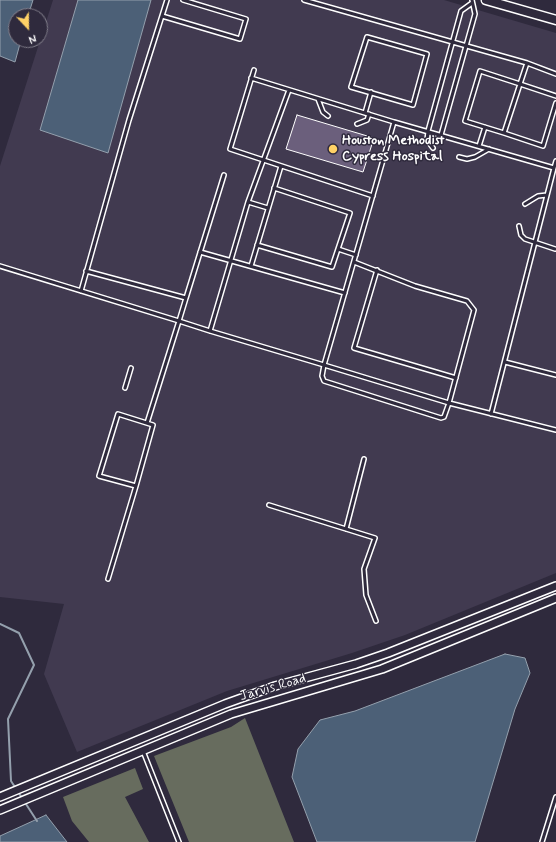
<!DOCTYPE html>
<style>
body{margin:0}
#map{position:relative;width:556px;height:842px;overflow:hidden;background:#2f2a3d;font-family:Mynerve,sans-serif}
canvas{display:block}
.north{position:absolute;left:8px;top:8px;width:40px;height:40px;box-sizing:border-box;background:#2f2a3d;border:1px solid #827f8b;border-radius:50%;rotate:158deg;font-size:11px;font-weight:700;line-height:16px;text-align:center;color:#fff}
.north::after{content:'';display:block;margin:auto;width:14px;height:18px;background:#ffd166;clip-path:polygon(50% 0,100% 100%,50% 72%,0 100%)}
</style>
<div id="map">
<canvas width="556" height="842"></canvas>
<div class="north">N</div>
</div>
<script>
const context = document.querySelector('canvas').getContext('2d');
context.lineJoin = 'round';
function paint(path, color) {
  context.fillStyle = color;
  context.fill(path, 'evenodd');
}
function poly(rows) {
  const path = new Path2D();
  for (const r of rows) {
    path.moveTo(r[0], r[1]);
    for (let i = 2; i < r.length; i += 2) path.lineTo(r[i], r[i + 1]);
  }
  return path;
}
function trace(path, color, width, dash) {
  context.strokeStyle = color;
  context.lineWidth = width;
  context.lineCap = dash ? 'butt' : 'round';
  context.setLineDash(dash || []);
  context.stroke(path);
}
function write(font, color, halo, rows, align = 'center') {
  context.font = font + ' Mynerve,sans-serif';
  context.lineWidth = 3;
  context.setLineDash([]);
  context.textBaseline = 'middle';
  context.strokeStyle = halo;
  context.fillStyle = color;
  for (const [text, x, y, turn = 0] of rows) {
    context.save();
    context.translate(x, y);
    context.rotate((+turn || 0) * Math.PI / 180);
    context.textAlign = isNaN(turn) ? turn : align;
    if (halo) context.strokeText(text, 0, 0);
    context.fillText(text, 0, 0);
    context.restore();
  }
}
paint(poly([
 [53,0,444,0,556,33,556,573,405,635,352,653,227,691,77,752,44,674,64,604,0,597,0,166]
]), '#413a50');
paint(poly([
 [245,718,294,842,189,842,154,756,231,727],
 [135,768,143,789,125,797,149,842,89,842,72,821,63,797]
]), '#676c5e');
const water = poly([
 [0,0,33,0,28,16,16,16,16,40,21,40,15,62,0,56,0,0],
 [78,0,151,0,108,153,40,130,78,0],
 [505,654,525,658,530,673,515,709,475,842,317,842,292,777,298,749,320,720,355,711,505,654],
 [46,815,67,842,0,842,0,836,46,815]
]);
paint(water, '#4c6077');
trace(water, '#94a0ad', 1);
trace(poly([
 [0,624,19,633,34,665,8,719,11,781,37,821]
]), '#94a0ad', 2);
const building = poly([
 [297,115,374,138,363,172,286,149,297,115]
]);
paint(building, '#6b5f7c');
trace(building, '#fff', 1);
const service = poly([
 [304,0,527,63,556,74],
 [162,16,240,39,246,19,183,0],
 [367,37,427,54,413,105,351,87,367,37],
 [527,63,520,84,556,96],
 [254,70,230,149,373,196],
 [480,71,520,84,504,133,465,121,480,71],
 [318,99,323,112,328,116],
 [365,113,371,92],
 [394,122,554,168,556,161],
 [357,124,367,120,369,114],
 [504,133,543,146,556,103],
 [441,135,475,14,472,0],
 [479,146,485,127],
 [433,148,427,140,428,131,461,11,472,3],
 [459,157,467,159,475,157,489,149],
 [248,202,268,208],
 [525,204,538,196,547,195],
 [519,226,521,235,525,239,555,249],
 [257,245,332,267,350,213,274,188],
 [338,249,356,255],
 [200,252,345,293],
 [354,262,415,286,467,301,474,310,449,403,556,430],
 [0,266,179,321,147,423],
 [251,266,281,166],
 [377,270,354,348,456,378],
 [86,271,186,298,179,321,210,331,324,365,449,403,444,417,441,418,324,381,322,376,324,365,394,122,251,78],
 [81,291,129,120,167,0],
 [186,298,224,175],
 [210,331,248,202,289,90],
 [505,362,556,375],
 [125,388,131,368],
 [491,414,554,168],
 [269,505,375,538,364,569,366,595,376,621],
 [346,529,364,459],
 [108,579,136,486,153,425,118,414,99,476,136,486],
 [143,751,179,842],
 [542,842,556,797]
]);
const tertiary = poly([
 [0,797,225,704,275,686,356,664,388,653,556,586],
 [0,810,231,714,382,669,556,598]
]);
const secondary = poly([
 [486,0,556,20]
]);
trace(service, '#fff', 6);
trace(tertiary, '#fff', 10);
trace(secondary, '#fff', 11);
trace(service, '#2f2a3d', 3);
trace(tertiary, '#2f2a3d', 7);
trace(secondary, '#2f2a3d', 8);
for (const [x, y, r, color] of [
 [333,149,5,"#ffd166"]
]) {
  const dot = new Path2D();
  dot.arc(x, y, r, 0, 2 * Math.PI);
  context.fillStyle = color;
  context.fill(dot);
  trace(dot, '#2f2a3d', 1.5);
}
write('bold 14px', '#fff', '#2f2a3d', [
 ["Houston Methodist",342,141],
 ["Cypress Hospital",342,157]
], 'left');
write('14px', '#fff', '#2f2a3d', [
 ["Jarvis Road",273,688,-16]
]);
</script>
